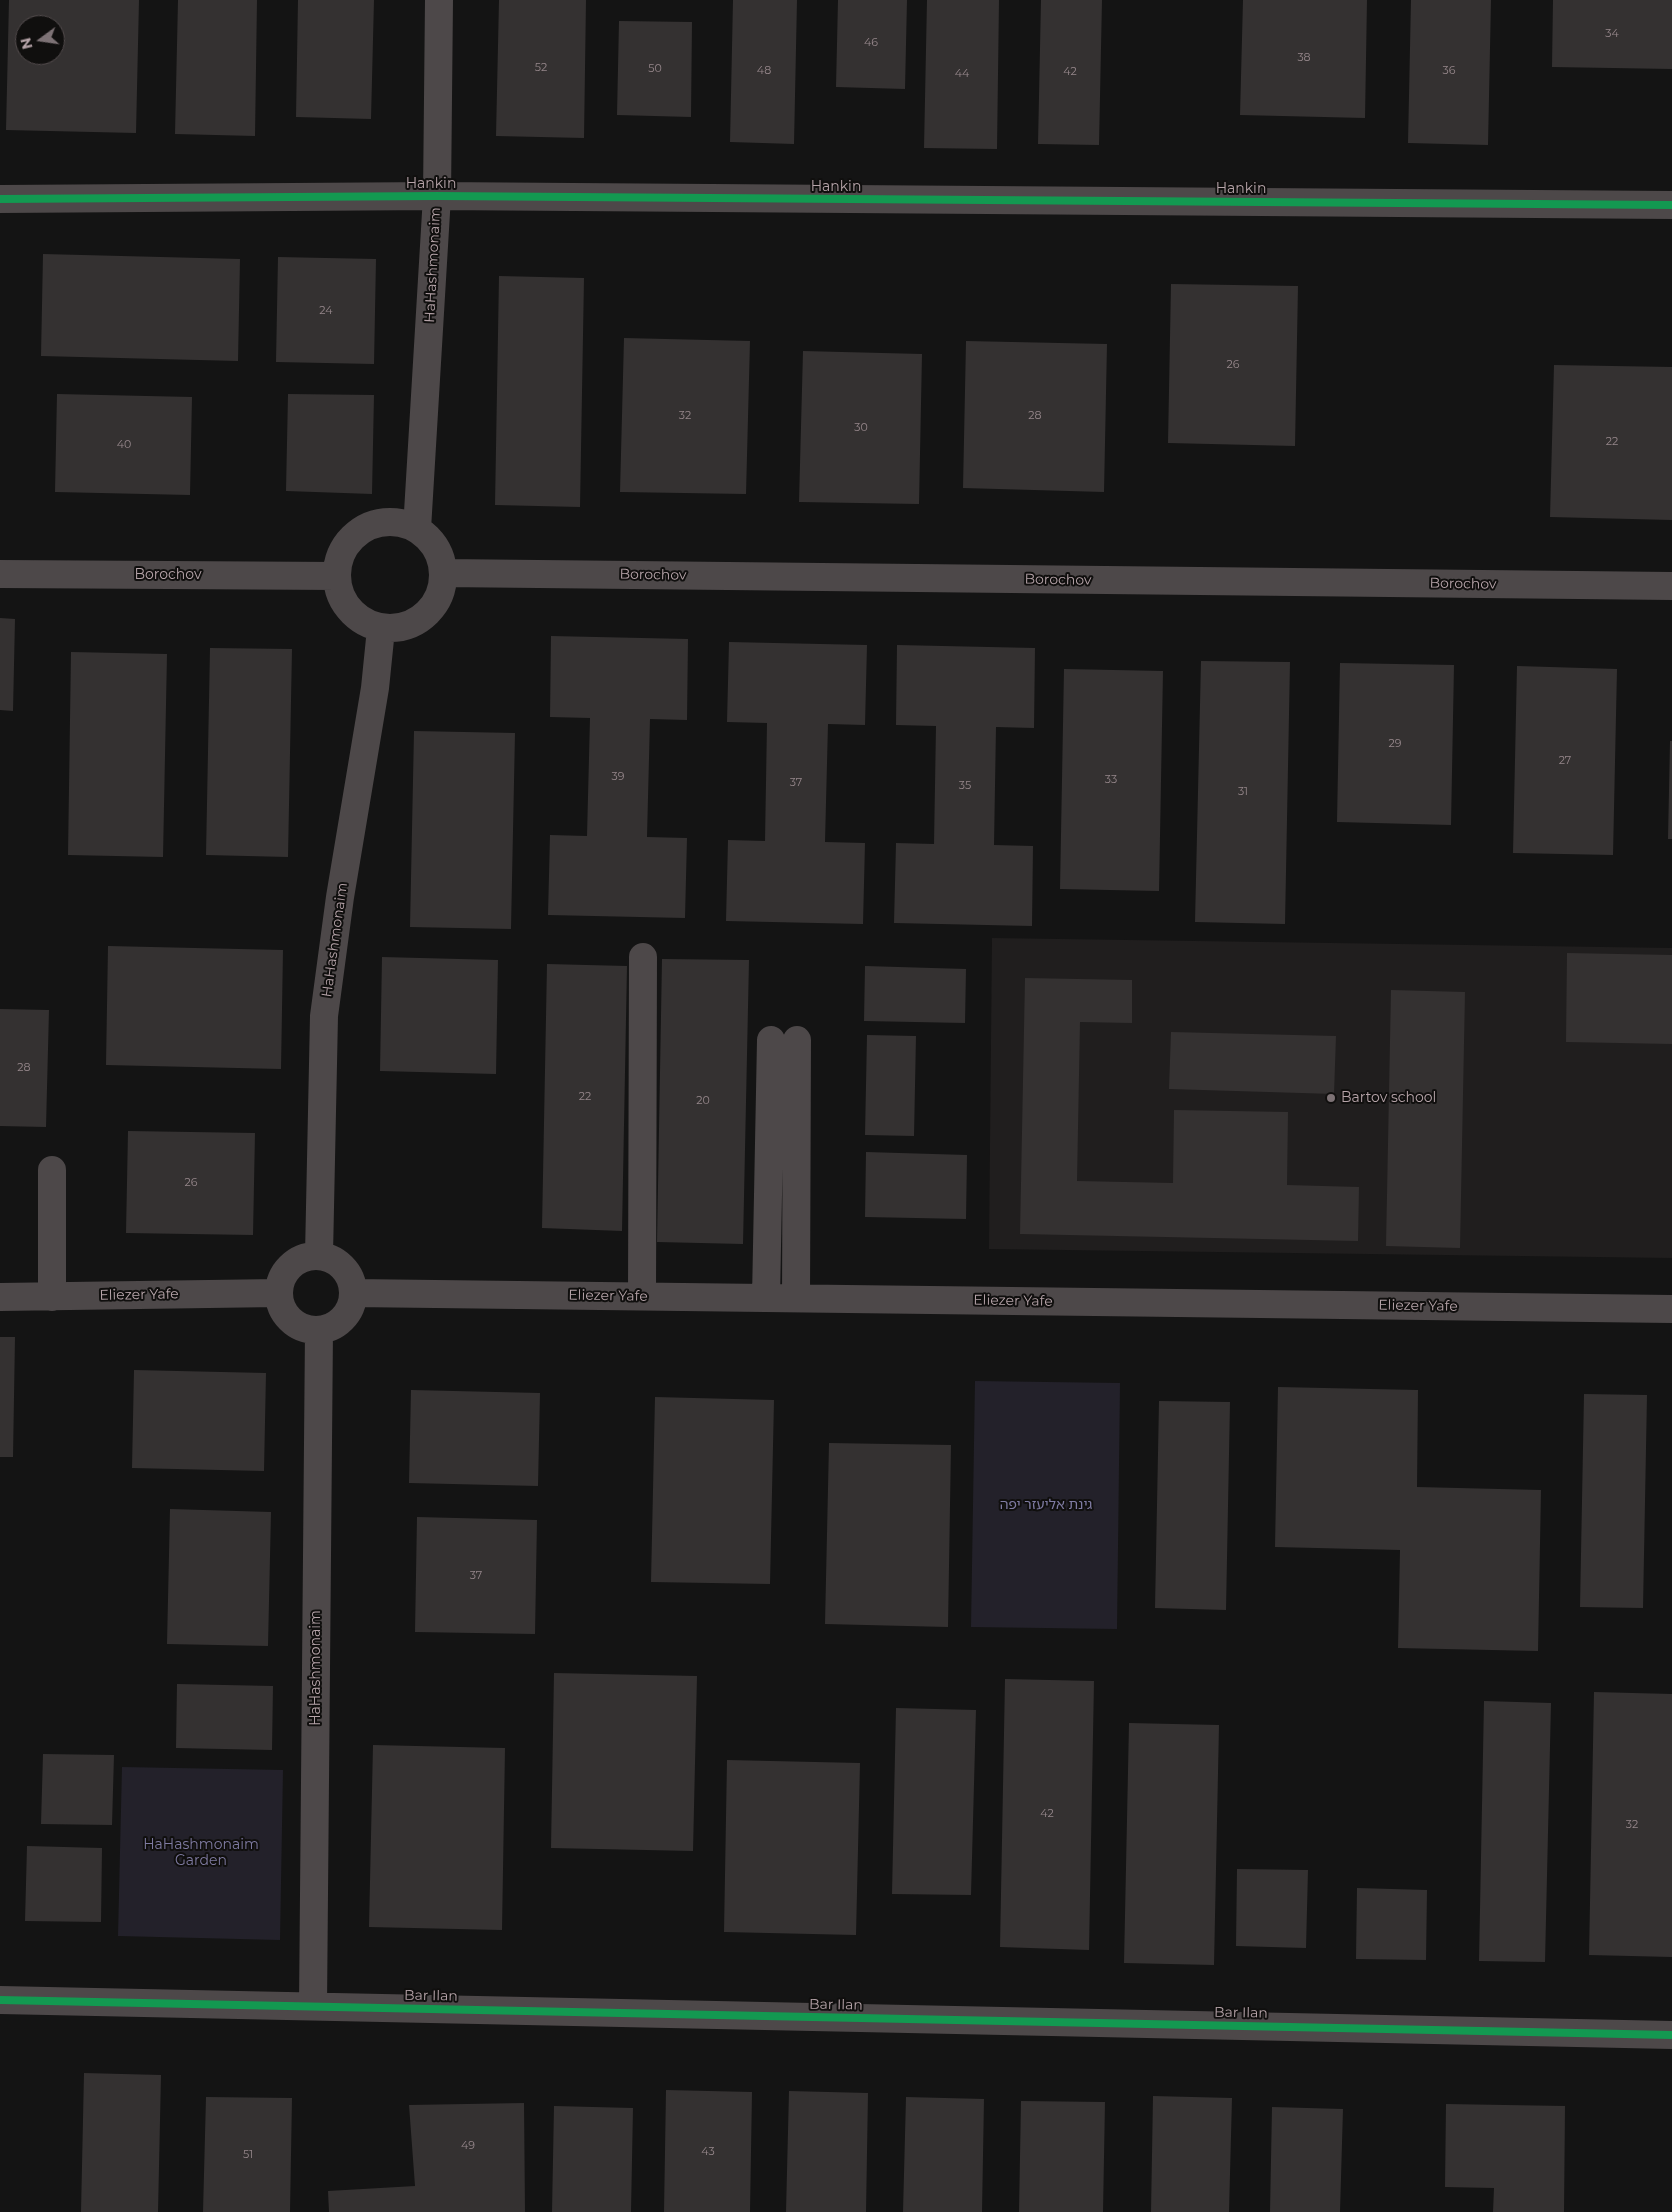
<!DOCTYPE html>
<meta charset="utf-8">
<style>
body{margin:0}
#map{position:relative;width:1672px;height:2212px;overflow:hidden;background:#141414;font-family:Montserrat,sans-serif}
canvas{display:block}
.north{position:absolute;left:15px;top:15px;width:50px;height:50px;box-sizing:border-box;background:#100f0e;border:1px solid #524b4c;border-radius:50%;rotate:256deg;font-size:14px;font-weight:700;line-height:20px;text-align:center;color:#b6a4a9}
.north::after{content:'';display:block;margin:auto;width:18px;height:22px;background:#7d7275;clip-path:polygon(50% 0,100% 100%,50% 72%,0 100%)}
</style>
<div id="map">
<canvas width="1672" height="2212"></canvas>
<div class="north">N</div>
</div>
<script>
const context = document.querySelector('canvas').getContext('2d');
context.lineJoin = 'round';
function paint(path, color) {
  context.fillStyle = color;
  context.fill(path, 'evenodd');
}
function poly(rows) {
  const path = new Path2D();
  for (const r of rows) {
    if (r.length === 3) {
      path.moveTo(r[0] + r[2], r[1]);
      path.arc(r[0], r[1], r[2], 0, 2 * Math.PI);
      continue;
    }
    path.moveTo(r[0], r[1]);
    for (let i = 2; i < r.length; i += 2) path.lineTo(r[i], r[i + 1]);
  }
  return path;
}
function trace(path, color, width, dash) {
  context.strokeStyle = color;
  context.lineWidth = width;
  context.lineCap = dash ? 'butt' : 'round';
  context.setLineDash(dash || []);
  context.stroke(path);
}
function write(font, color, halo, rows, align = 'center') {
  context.font = font + ' Montserrat,"Noto Sans Hebrew",sans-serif';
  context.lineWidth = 4;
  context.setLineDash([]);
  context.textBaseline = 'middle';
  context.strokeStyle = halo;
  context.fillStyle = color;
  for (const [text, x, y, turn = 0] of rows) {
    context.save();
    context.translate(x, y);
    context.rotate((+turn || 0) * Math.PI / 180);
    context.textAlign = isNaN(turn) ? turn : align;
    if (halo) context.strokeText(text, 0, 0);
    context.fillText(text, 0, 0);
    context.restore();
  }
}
paint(poly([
 [992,938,1672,948,1672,1258,989,1249]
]), '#201e1e');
paint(poly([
 [975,1381,1120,1383,1117,1629,971,1627],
 [122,1767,283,1770,280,1940,118,1936]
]), '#23212a');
paint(poly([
 [9,0,139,0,136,133,6,130],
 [25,25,55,25,55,55,25,55],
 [178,0,257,0,255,136,175,134],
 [298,0,374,0,371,119,296,117],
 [499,0,586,0,584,138,496,136],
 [733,0,797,0,794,144,730,142],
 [838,0,907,0,905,89,836,87],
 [927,0,999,0,997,149,924,148],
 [1041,0,1102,0,1099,145,1038,144],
 [1243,0,1367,0,1365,118,1240,115],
 [1411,0,1491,0,1488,145,1408,143],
 [1553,0,1672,0,1672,69,1552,67],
 [619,21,692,22,691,117,617,115],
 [43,254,240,259,238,361,41,356],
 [278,257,376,259,374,364,276,362],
 [499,276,584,278,580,507,495,505],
 [1171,284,1298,286,1295,446,1168,443],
 [624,338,750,341,746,494,620,492],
 [966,341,1107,344,1104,492,963,488],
 [803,351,922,354,919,504,799,502],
 [1554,365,1672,367,1672,520,1550,517],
 [57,394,192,397,190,495,55,492],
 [288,394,374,395,372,494,286,491],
 [0,618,15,619,13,711,0,710],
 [551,636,688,639,687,720,650,719,647,837,687,838,685,918,548,915,550,835,587,836,590,718,550,717],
 [729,642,867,645,865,725,828,724,825,842,865,843,863,924,726,921,728,840,765,841,767,723,727,722],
 [897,645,1035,648,1034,728,996,727,994,845,1033,846,1032,926,894,923,896,843,934,844,936,726,896,725],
 [210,648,292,649,288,857,206,855],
 [71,652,167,654,163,857,68,855],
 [1201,661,1290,662,1285,924,1195,922],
 [1340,663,1454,665,1451,825,1337,822],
 [1517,666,1617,669,1613,855,1513,853],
 [1064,669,1163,671,1159,891,1060,889],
 [414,731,515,733,511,929,410,927],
 [1670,741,1672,741,1672,839,1668,839],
 [108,946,283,950,281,1069,106,1065],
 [1567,953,1672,955,1672,1044,1566,1042],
 [382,957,498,960,496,1074,380,1071],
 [662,959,749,960,743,1244,657,1242],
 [547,964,627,966,622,1231,542,1228],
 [865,966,966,969,965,1023,864,1021],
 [1025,978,1132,980,1132,1023,1080,1022,1077,1181,1173,1183,1174,1110,1288,1112,1287,1185,1359,1187,1358,1241,1020,1234],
 [1391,990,1465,992,1460,1248,1386,1246],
 [0,1009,49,1010,46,1127,0,1126],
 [1171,1032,1336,1036,1334,1094,1169,1089],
 [867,1035,916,1036,914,1136,865,1135],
 [128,1131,255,1133,253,1235,126,1233],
 [866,1152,967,1155,966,1219,865,1217],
 [0,1337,15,1337,13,1457,0,1457],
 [134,1370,266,1373,264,1471,132,1468],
 [1278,1387,1418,1390,1417,1487,1541,1490,1538,1651,1398,1648,1400,1550,1275,1547],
 [411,1390,540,1393,538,1486,409,1483],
 [1584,1394,1647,1395,1643,1608,1580,1607],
 [655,1397,774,1400,770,1584,651,1582],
 [1159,1401,1230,1402,1226,1610,1155,1608],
 [829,1443,951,1445,948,1627,825,1624],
 [170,1509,271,1512,268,1646,167,1644],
 [417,1517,537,1520,535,1634,415,1632],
 [554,1673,697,1676,693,1851,551,1848],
 [1005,1679,1094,1681,1089,1950,1000,1947],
 [177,1684,273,1686,272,1750,176,1748],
 [1594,1692,1672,1694,1672,1957,1589,1955],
 [1484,1701,1551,1703,1545,1962,1479,1961],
 [896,1708,976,1710,971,1895,892,1894],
 [1129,1723,1219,1725,1214,1965,1124,1963],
 [373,1745,505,1748,502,1930,369,1927],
 [43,1754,114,1755,112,1825,41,1824],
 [727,1760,860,1763,856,1935,724,1932],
 [27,1846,102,1848,101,1922,25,1921],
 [1237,1869,1308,1870,1306,1948,1236,1946],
 [1357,1888,1427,1890,1426,1960,1356,1959],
 [84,2073,161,2075,158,2212,81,2212],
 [666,2090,752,2092,750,2212,664,2212],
 [789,2091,868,2093,866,2212,786,2212],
 [1153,2096,1232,2098,1229,2212,1151,2212],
 [206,2097,292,2098,290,2212,203,2212],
 [906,2097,984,2099,982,2212,903,2212],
 [1021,2101,1105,2102,1103,2212,1019,2212],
 [524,2103,525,2212,329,2212,328,2191,415,2186,409,2105],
 [1446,2104,1565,2106,1564,2212,1493,2212,1494,2188,1445,2187],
 [554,2106,633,2108,631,2212,552,2212],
 [1272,2107,1343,2109,1340,2212,1270,2212]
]), '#343131');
trace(poly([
 [0,199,437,196,1672,205],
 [390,575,53],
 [417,529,437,196,439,0],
 [444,573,1672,586],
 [0,574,337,576],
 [319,1255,324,1016,340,897,375,688,381,629],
 [316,1293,37],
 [353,1293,1672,1309],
 [642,1296,643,957],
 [0,1297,278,1293],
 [52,1297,52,1170],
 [766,1298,771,1040],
 [796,1298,797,1040],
 [0,2000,1672,2035],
 [313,2006,319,1330]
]), '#4d4849', 28);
trace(poly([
 [0,199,437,196,1672,205],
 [0,2000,1672,2035]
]), '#139951', 8);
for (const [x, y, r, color] of [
 [1331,1098,5,"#7d7275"]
]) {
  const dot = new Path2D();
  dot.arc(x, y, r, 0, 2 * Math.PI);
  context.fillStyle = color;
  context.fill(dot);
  trace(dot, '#100f0e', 2);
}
write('11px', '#96878b', null, [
 ["34",1612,34],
 ["46",871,43],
 ["38",1304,58],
 ["52",541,68],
 ["50",655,69],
 ["48",764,71],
 ["36",1449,71],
 ["42",1070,72],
 ["44",962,74],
 ["24",326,311],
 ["26",1233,365],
 ["32",685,416],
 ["28",1035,416],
 ["30",861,428],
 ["22",1612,442],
 ["40",124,445],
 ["29",1395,744],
 ["27",1565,761],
 ["39",618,777],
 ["33",1111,780],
 ["37",796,783],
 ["35",965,786],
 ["31",1243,792],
 ["28",24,1068],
 ["22",585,1097],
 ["20",703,1101],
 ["26",191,1183],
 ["37",476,1576],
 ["42",1047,1814],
 ["32",1632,1825],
 ["49",468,2146],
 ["43",708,2152],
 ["51",248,2155]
]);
write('14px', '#b6a4a9', '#100f0e', [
 ["Hankin",431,184],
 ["Hankin",836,187],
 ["Hankin",1241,189],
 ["HaHashmonaim",433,265,-87],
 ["Borochov",168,575],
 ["Borochov",653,575,1],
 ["Borochov",1058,580,1],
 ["Borochov",1463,584,1],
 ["HaHashmonaim",335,940,-82],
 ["Eliezer Yafe",139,1295,-1],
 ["Eliezer Yafe",608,1296,1],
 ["Eliezer Yafe",1013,1301,1],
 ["Eliezer Yafe",1418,1306,1],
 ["HaHashmonaim",316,1668,-90],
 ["Bar Ilan",431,1996,1],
 ["Bar Ilan",836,2005,1],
 ["Bar Ilan",1241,2013,1]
]);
write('14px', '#b6a4a9', '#100f0e', [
 ["Bartov school",1341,1098]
], 'left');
write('14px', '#7f7ba2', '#100f0e', [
 ["גינת אליעזר יפה",1046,1505],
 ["HaHashmonaim",201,1845],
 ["Garden",201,1861]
]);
</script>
